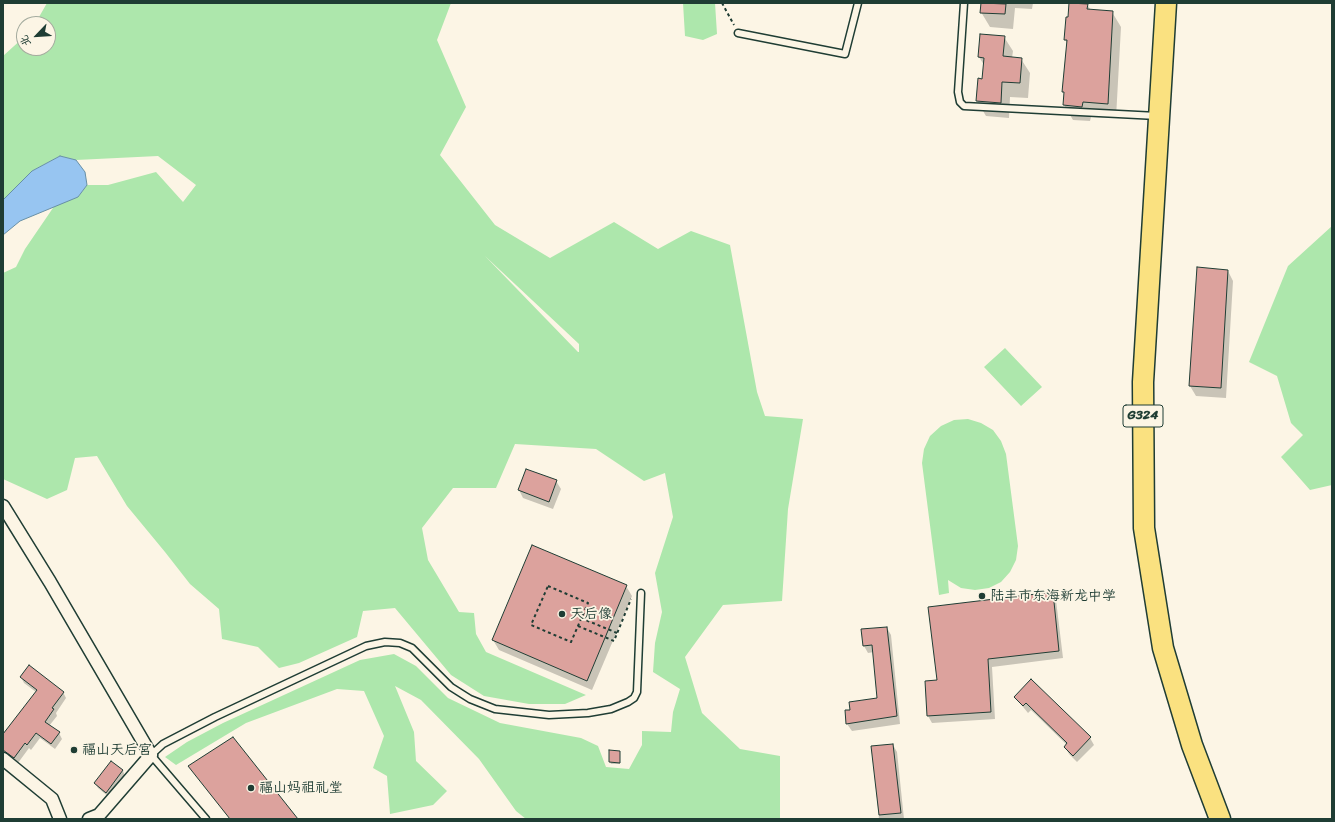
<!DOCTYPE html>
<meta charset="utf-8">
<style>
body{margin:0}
#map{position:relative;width:1335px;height:822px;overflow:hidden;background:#fcf5e5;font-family:Sriracha,"LXGW WenKai TC",sans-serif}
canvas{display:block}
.frame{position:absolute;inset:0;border:4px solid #1f3d34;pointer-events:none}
.north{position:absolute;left:16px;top:16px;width:40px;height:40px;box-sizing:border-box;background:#fcf5e5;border:1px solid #a4ab9e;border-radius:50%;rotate:245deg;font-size:11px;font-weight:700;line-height:16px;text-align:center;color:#1f3d34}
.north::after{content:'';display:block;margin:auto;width:14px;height:18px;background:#1f3d34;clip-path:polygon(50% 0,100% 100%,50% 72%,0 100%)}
</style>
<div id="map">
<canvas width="1335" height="822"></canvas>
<div class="frame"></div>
<div class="north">北</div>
</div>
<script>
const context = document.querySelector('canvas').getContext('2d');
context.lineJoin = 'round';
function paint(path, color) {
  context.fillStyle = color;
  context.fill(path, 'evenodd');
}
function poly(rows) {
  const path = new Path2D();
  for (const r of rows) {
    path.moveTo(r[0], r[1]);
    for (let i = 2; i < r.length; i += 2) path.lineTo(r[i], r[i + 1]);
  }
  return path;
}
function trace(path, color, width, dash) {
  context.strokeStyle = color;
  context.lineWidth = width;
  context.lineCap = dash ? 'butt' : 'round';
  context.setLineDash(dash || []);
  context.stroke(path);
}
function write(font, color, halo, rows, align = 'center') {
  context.font = font + ' Sriracha,"LXGW WenKai TC",sans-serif';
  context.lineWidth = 3.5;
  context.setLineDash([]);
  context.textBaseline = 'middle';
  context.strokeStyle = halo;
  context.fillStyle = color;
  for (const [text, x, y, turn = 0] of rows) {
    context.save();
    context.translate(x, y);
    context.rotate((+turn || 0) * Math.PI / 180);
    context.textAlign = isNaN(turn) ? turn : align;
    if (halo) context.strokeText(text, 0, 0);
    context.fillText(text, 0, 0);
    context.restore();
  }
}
paint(poly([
 [47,3,451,3,437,40,466,107,440,155,495,225,550,258,614,222,658,249,691,231,730,245,757,392,765,416,803,419,788,509,782,601,723,605,685,657,702,713,740,749,780,756,780,819,526,819,516,811,479,759,421,700,395,686,414,732,416,761,447,791,433,805,390,814,387,776,373,768,384,736,364,691,337,689,246,723,176,765,165,757,187,742,223,723,360,660,394,654,416,666,448,698,500,723,581,738,598,746,606,767,629,769,642,745,642,731,671,732,673,712,680,689,653,672,655,643,662,612,655,573,673,517,665,473,644,481,596,449,515,444,496,488,453,488,422,528,428,560,459,612,474,613,476,634,486,652,586,695,565,704,529,704,484,696,451,675,395,608,363,611,357,637,299,663,279,668,258,647,222,639,219,609,190,584,165,552,127,506,97,456,75,458,67,490,47,499,3,479,3,273,16,267,25,249,55,205,78,197,87,185,108,185,156,172,183,202,196,185,158,156,76,160,60,156,32,171,3,200,3,56,24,37,24,48,48,48,48,24,35,24],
 [485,256,579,344,579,352,578,352],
 [683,3,715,3,717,34,703,40,685,36],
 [1332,226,1332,485,1310,490,1281,457,1303,435,1291,423,1277,376,1249,362,1288,266],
 [1005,348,1042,387,1021,406,984,367],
 [968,419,981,423,993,430,1001,441,1006,454,1018,546,1016,560,1010,572,1001,582,989,588,975,590,961,588,948,580,949,593,939,595,922,463,924,449,930,436,941,426,954,420]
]), '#ade7ac');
const water = poly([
 [60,156,76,160,85,172,87,185,78,197,20,221,3,235,3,200,32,171,60,156]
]);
paint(water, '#97c5f1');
trace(water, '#678fa5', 1);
paint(poly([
 [982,3,1033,3,1032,9,1015,8,1013,29,990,27,981,12],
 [1087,4,1091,11,1112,12,1121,27,1116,118,1091,117,1090,121,1073,120,1064,105,1065,95,1063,91,1068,44,1065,40],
 [1004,37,1013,51,1012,58,1021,59,1030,73,1028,98,1010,97,1009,118,986,116,977,101,979,79,983,80,984,65,979,57],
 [1228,271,1233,281,1226,398,1196,396,1190,386],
 [526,470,556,481,561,489,553,509,523,498,519,490],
 [626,586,632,596,592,690,499,650,493,640],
 [1052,593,1056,600,1063,658,992,667,995,719,932,723,928,716,939,681],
 [887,628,891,635,900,724,852,731,847,724,851,711,879,699,874,652,868,653,864,646],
 [21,677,63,692,66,698,56,713,57,716,49,726,59,733,62,739,55,749,40,738,31,750,29,748,18,763,3,752,3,734,36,692,24,683],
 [1015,697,1090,738,1094,745,1077,762,1069,754,1065,747,1067,745,1031,710,1028,713],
 [893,745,897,752,904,819,879,819,872,747],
 [620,752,620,764,611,764,610,762],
 [111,762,123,771,125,776,109,797,98,788,95,783],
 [190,767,297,819,230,819]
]), '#0003');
const building = poly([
 [981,3,1006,4,1005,14,980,13,981,3],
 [1069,3,1088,4,1087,9,1113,11,1108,104,1083,102,1082,107,1063,105,1064,92,1062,92,1067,40,1064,40,1066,17,1068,17,1069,3],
 [980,34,1005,36,1003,56,1022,58,1020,83,1002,82,1001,103,976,101,978,78,982,79,984,58,978,57,980,34],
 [1197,267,1228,270,1221,388,1189,386,1197,267],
 [526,469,557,480,549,502,518,490,526,469],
 [532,545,627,585,587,681,492,640,532,545],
 [1053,592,1059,651,988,659,991,712,927,716,925,681,937,680,928,607,1053,592],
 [887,627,897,716,846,724,845,710,850,710,849,702,877,698,872,645,863,646,861,629,887,627],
 [29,665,64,692,52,708,54,709,45,722,60,732,51,744,36,733,27,745,25,743,14,758,3,750,3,734,37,690,20,677,29,665],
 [1031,679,1091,737,1073,756,1064,747,1067,743,1026,703,1023,706,1014,697,1031,679],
 [233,737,298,819,230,819,188,766,233,737],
 [893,744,901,813,879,815,871,746,893,744],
 [609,750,620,751,620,763,609,762,609,750],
 [111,761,123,770,106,793,94,783,111,761]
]);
paint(building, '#dca29d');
trace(building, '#1f3d34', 1);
const service = poly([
 [964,3,958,92,960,102,964,106,1157,116],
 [738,33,845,54,858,3],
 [206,819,151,755,163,744,215,717,366,646,385,642,400,643,412,648,451,687,470,699,495,709,549,715,588,713,611,709,628,702,634,698,637,692,641,593]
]);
const minor = poly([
 [3,506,50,582,151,755,99,815,89,819],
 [3,759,52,799,60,819]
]);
const trunk = poly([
 [1166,3,1143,382,1144,528,1163,648,1192,745,1220,819]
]);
trace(service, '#1f3d34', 9);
trace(minor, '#1f3d34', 15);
trace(trunk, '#1f3d34', 23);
trace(poly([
 [722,3,734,25],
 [548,586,588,603,571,642,531,625,548,586],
 [581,618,617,633],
 [578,626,614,641,631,599]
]), '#1f3d34', 2, [3, 3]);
trace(service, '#fcf5e5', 6);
trace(minor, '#fcf5e5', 12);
trace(trunk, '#fae180', 20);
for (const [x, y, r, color] of [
 [982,596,4,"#1f3d34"],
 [562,614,4,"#1f3d34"],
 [74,750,4,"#1f3d34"],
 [251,788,4,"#1f3d34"]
]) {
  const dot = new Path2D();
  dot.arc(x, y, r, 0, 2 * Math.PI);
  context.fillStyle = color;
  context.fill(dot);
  trace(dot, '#fcf5e5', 1.5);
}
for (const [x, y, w] of [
 [1143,416,40]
]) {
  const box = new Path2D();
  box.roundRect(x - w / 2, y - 11, w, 22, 3);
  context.fillStyle = '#fcf5e5';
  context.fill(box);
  trace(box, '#1f3d34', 1);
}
write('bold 13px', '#1f3d34', null, [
 ["G324",1143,416]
]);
write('14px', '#1f3d34', '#fcf5e5', [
 ["陆丰市东海新龙中学",990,596],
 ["天后像",570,614],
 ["福山天后宫",82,750],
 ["福山妈祖礼堂",259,788]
], 'left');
</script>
